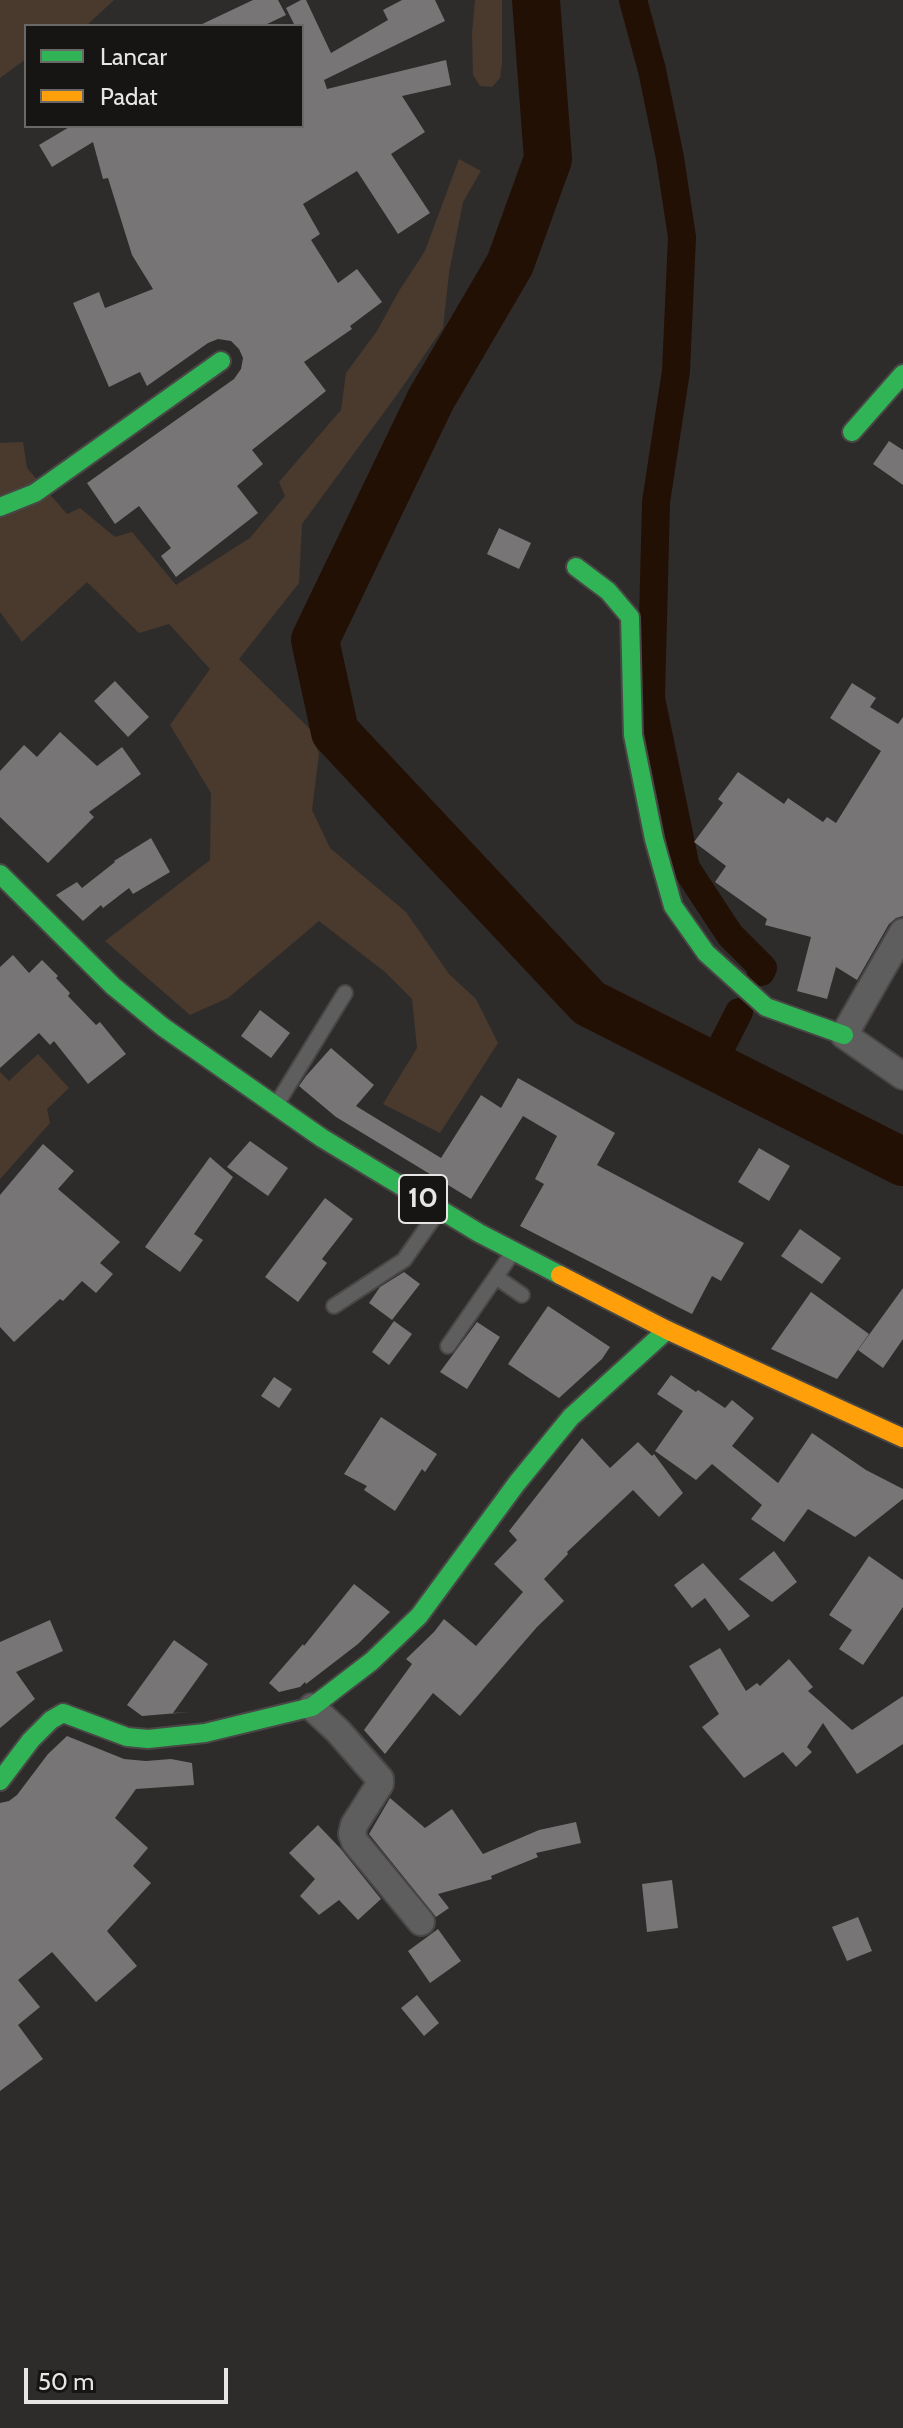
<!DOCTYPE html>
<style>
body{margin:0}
#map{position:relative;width:903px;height:2428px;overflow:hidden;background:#2e2c2b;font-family:Cabin,sans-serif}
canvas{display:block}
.legend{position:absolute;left:24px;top:24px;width:280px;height:104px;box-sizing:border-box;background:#161514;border:2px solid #6a6968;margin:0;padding:10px 14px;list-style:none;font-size:24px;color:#e8e6e5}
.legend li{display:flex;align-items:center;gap:16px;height:40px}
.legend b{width:40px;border:2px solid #6a6968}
.scale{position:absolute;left:24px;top:2368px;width:204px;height:36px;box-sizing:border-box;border:4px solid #e8e6e5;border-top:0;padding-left:10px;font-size:24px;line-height:28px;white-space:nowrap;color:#e8e6e5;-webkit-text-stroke:6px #161514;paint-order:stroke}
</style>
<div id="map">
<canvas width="903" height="2428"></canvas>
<ul class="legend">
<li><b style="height:10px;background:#30b455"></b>Lancar</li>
<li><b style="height:10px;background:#ff9f0a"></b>Padat</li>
</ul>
<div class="scale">50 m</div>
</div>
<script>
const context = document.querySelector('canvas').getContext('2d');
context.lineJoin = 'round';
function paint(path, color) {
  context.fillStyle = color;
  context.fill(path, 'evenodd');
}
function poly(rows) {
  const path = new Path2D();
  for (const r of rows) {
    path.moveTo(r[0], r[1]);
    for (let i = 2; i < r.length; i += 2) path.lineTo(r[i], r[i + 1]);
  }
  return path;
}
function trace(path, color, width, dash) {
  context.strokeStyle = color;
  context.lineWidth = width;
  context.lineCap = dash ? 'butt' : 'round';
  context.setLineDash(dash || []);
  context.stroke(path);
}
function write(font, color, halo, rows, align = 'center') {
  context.font = font + ' Cabin,sans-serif';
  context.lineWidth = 8;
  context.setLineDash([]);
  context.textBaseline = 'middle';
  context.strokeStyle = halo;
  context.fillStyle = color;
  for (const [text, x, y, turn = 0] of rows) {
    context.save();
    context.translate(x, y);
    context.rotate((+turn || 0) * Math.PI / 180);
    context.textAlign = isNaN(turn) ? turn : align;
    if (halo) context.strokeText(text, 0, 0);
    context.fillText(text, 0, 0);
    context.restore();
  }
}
paint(poly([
 [0,0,114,0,86,26,26,26,26,59,0,78],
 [475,0,502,0,502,64,500,78,492,87,480,86,473,75,472,34],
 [459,159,481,171,463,202,449,273,443,328,396,396,302,524,299,583,239,659,312,731,319,754,312,810,330,848,406,912,449,974,476,999,498,1043,440,1133,383,1104,417,1048,412,999,385,972,319,921,228,998,190,1015,105,941,210,860,211,793,170,725,210,669,169,624,139,633,87,582,22,642,0,612,0,443,23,442,27,468,67,514,80,508,115,537,132,532,176,585,250,538,285,496,279,482,341,410,346,373,377,331,399,291,425,251],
 [38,1054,69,1088,47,1109,50,1123,0,1179,0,1072,9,1081]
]), '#493a2d');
trace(poly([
 [633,0,652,70,670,158,682,237,676,371,656,502,651,698,686,868,730,935,763,968,761,972],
 [712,1065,739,1012]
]), '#231004', 28);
trace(poly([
 [536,0,548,159,510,264,431,399,315,640,335,732,589,1003,903,1162]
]), '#231004', 48);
paint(poly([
 [253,0,278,0,286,15,263,26,198,26],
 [301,0,306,0,331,53,388,20,383,10,402,0,435,0,445,21,324,80,327,89,446,60,451,85,402,96,425,132,391,154,430,213,398,234,357,171,303,204,320,234,311,240,338,283,357,269,382,302,350,326,352,329,304,362,326,391,252,450,263,464,237,486,258,513,176,577,161,556,171,548,139,506,115,524,87,483,234,379,241,369,243,358,239,349,231,341,218,339,208,343,147,386,140,372,109,387,73,303,99,292,105,308,153,289,132,255,108,178,103,179,93,142,52,167,39,145,71,126,302,126,302,26,295,26,286,8],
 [889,441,903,450,903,485,873,464],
 [499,528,531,543,519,569,487,554],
 [115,681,149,717,128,737,94,701],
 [852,683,876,698,870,707,898,724,903,717,903,916,896,918,889,924,857,980,836,967,827,999,797,991,811,937,765,925,767,919,715,882,726,866,694,842,723,803,718,799,738,772,784,804,788,798,823,822,827,817,836,823,881,751,830,718],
 [60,732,97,766,122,747,141,774,89,812,94,817,48,863,0,817,0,771,24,745,37,757],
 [151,838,170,872,133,894,129,888,103,908,101,905,83,921,56,895,77,882,82,888,115,862,114,861],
 [13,955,29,973,42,960,58,976,56,978,70,993,68,996,96,1025,100,1022,126,1054,88,1084,54,1041,50,1045,39,1033,0,1068,0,967],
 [260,1010,290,1033,271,1058,241,1036],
 [331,1048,374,1085,356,1106,441,1158,481,1095,501,1108,518,1078,615,1133,597,1165,744,1243,721,1281,712,1276,692,1314,678,1307,520,1226,544,1184,535,1179,557,1136,523,1116,471,1199,336,1117,299,1086,306,1076],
 [250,1141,288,1168,268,1196,227,1167],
 [43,1144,74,1171,58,1189,120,1242,100,1263,113,1274,96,1293,82,1281,63,1301,60,1299,14,1342,0,1327,0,1195],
 [759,1148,790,1166,769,1201,738,1182],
 [210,1157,233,1177,194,1234,203,1240,180,1272,145,1247],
 [325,1198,353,1219,322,1259,327,1263,298,1302,265,1277],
 [800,1229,841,1258,822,1284,781,1256],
 [404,1272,420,1284,392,1320,369,1303,380,1287],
 [903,1288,903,1339,883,1368,858,1350],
 [811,1292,869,1334,837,1379,771,1349],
 [548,1306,610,1347,602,1359,559,1398,508,1364],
 [394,1321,412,1334,389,1365,372,1352],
 [477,1322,500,1337,467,1389,440,1372],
 [671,1375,696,1392,698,1390,725,1408,732,1400,754,1418,732,1446,778,1483,812,1433,866,1470,903,1489,903,1499,855,1537,808,1509,784,1542,751,1519,762,1505,712,1464,696,1480,655,1451,683,1411,657,1394],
 [274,1377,292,1389,279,1408,261,1396],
 [381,1417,437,1454,425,1472,422,1469,395,1511,364,1490,367,1486,344,1474],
 [582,1438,610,1468,638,1442,652,1456,654,1454,683,1493,659,1517,633,1490,567,1552,568,1554,544,1579,564,1601,537,1627,460,1716,433,1693,385,1754,364,1730,412,1664,406,1659,434,1632,444,1619,476,1646,523,1592,494,1564,517,1540,509,1531],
 [774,1551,797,1582,772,1602,739,1579],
 [869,1556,903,1580,903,1607,863,1665,839,1649,852,1630,829,1615],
 [703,1563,750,1616,729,1631,705,1598,692,1608,674,1585],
 [354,1584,390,1612,358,1644,306,1684,305,1682,300,1687,279,1692,269,1683,303,1644,304,1646],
 [50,1620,63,1651,16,1672,35,1699,0,1728,0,1642],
 [174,1640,208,1664,173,1713,190,1712,142,1716,127,1705],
 [720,1648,746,1691,757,1683,760,1686,789,1659,813,1687,808,1691,852,1730,903,1696,903,1744,857,1774,823,1723,807,1747,812,1752,796,1767,783,1752,744,1778,702,1727,719,1714,689,1666],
 [67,1736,124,1759,146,1761,171,1759,192,1763,194,1785,136,1789,115,1818,148,1848,133,1866,151,1883,107,1931,137,1966,96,2002,52,1952,18,1980,40,2007,18,2025,43,2059,0,2091,0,1803,9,1801,17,1795,48,1754],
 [390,1798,425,1828,452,1809,483,1854,539,1830,576,1822,581,1843,536,1853,538,1857,491,1876,492,1879,438,1894,449,1908,436,1917,369,1834],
 [318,1825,340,1848,381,1899,358,1920,339,1900,319,1915,300,1896,315,1879,289,1853],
 [672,1880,678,1928,647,1932,642,1884],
 [858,1917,872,1951,847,1961,832,1927],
 [438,1929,461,1961,430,1983,408,1951],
 [417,1995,439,2023,424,2036,401,2008]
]), '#777575');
const lane = poly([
 [278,1102,345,993],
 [496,1277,522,1295],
 [334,1306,404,1260,437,1213],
 [448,1346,511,1255]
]);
const street = poly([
 [903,932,844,1035,903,1076],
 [312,1707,338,1731,380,1779,380,1784,354,1825,352,1834,355,1842,421,1922]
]);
const fast = poly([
 [852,432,903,374],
 [0,507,35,493,221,361],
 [576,567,608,591,630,617,633,735,654,839,673,906,706,953,766,1007,844,1035],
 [0,874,113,986,163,1027,322,1138,479,1233,560,1275],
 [0,1781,31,1740,51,1720,63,1713,127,1737,148,1739,205,1733,312,1707,372,1661,419,1616,517,1483,571,1417,667,1330]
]);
const slow = poly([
 [560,1275,667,1330,903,1438]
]);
trace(lane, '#494746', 18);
trace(street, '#494746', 30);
trace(fast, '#494746', 22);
trace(slow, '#494746', 22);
trace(lane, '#5f5e5e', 14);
trace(street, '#5f5e5e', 26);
trace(fast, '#30b455', 18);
trace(slow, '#ff9f0a', 18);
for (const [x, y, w] of [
 [423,1199,48]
]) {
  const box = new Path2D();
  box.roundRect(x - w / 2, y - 24, w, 48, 6);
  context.fillStyle = '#161514';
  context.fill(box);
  trace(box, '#e8e6e5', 2);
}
write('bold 28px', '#e8e6e5', null, [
 ["10",423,1199]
]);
</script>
